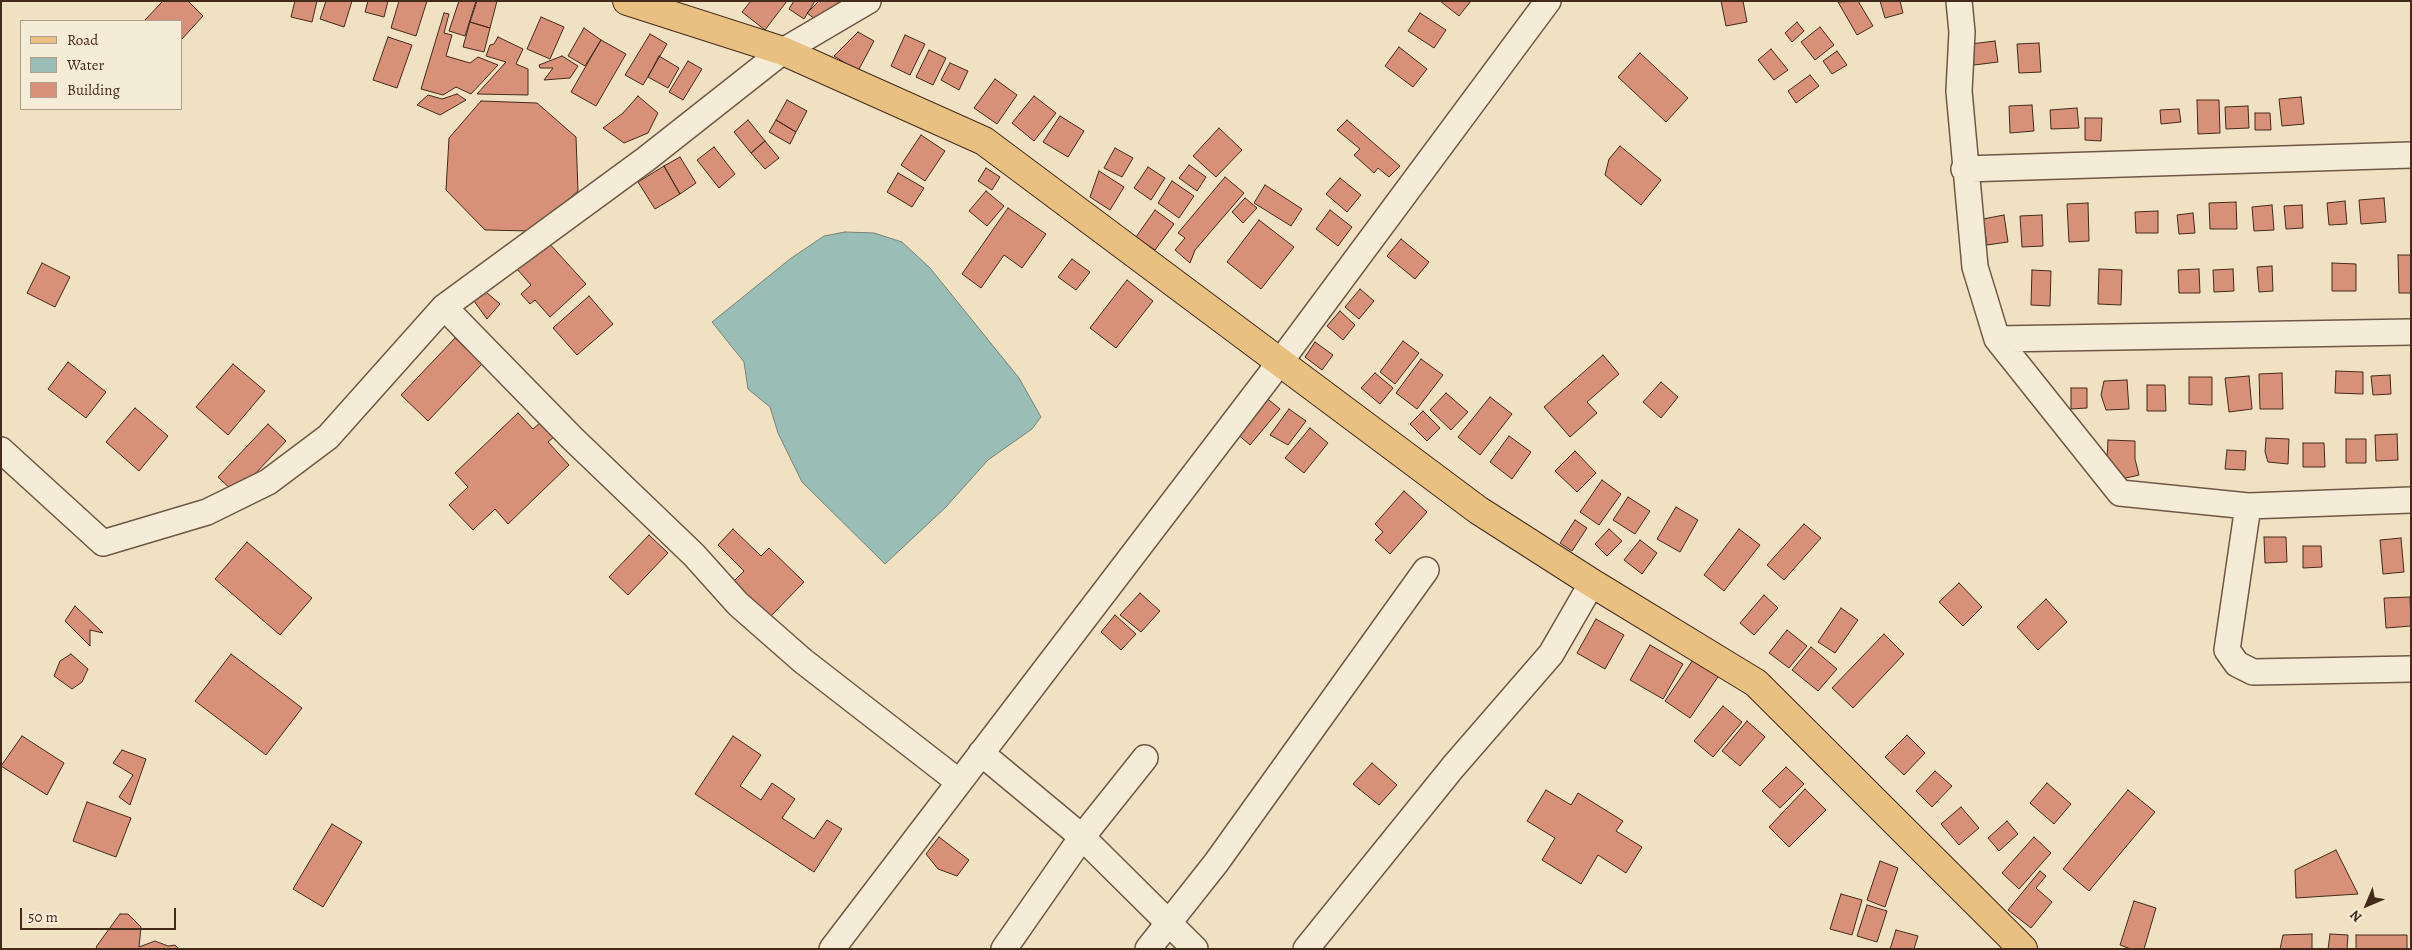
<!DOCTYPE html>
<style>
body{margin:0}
#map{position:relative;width:2412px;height:950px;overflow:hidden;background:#f0e1c3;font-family:Alegreya,serif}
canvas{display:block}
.frame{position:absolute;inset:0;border:2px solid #442a1b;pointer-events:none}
.legend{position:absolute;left:20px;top:20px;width:162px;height:90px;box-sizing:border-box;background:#f5ecd8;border:1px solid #ae9e8c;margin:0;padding:6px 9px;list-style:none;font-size:15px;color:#442a1b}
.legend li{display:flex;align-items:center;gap:10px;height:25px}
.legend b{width:25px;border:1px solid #ae9e8c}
.north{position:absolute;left:2342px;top:880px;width:50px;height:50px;-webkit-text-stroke:4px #f5ecd8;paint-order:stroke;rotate:225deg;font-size:14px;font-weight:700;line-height:20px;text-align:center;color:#442a1b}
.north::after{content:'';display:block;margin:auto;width:18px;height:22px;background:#442a1b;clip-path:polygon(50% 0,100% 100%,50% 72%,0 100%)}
.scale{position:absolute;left:20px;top:908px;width:156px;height:22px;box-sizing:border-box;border:2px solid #442a1b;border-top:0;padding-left:6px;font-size:15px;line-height:18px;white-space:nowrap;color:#442a1b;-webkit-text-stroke:4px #f5ecd8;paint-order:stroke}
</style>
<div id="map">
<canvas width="2412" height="950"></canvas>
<div class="frame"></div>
<ul class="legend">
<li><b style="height:6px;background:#e8c082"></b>Road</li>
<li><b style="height:14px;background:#9abdb6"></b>Water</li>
<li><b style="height:14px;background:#d89179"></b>Building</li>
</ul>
<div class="north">N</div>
<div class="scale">50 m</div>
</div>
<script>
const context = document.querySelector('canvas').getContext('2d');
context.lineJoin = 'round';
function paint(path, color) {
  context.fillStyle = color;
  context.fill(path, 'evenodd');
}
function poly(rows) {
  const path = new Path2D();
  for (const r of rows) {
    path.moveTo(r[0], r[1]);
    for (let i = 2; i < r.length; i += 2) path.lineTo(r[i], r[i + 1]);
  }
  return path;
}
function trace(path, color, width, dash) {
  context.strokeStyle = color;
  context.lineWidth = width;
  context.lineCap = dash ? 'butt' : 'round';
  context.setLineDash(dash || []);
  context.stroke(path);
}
const water = poly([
 [845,232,874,233,902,242,930,268,1019,378,1041,417,1032,429,988,460,945,508,885,564,802,482,778,433,770,407,748,389,744,362,712,322,790,259,824,236,845,232]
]);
paint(water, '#9abdb6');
trace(water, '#788278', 1);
const building = poly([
 [163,1,188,1,203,16,181,40,181,21,144,21,163,1],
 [295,1,317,1,312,22,291,17,295,1],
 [326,1,352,1,344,27,320,19,326,1],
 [368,1,388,1,384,17,365,12,368,1],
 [399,1,427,1,416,36,391,28,399,1],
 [459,1,476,1,465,36,449,31,459,1],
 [477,1,497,1,490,28,470,22,477,1],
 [751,1,787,1,765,30,742,12,751,1],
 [794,1,815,1,804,19,789,9,794,1],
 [819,1,847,1,820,23,807,13,819,1],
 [1440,1,1471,1,1459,16,1440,1],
 [1721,1,1743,1,1747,22,1726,26,1721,1],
 [1858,1,1873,26,1857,35,1838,2,1858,1],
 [1880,1,1900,1,1903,13,1885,18,1880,1],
 [444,13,449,14,444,33,452,35,446,56,470,63,478,57,498,65,471,94,456,87,443,95,421,89,444,13],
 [1420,13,1446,30,1434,48,1408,31,1420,13],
 [541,17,564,27,550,59,527,49,541,17],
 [470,22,490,28,484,52,463,47,470,22],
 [1797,22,1804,31,1792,42,1785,33,1797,22],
 [1820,27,1834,45,1815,60,1801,42,1820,27],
 [584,28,601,40,585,66,568,56,584,28],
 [858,32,874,41,858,71,834,56,858,32],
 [650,34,667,44,643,85,625,75,650,34],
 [905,35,925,44,910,75,891,66,905,35],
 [388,37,412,45,397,88,373,80,388,37],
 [498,37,523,49,516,64,528,69,528,95,477,94,506,62,486,56,490,45,494,44,498,37],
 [601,40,626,54,596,106,571,92,601,40],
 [1995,41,1998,62,1974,65,1971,44,1995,41],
 [2039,43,2041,72,2019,73,2017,44,2039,43],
 [1399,47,1427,69,1413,87,1385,66,1399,47],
 [1771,49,1788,70,1774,80,1758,60,1771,49],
 [929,50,946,58,933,85,916,77,929,50],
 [1837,51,1847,65,1832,74,1823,61,1837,51],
 [1640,53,1688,98,1666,122,1618,77,1640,53],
 [562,56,578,66,570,78,544,80,553,68,540,68,539,65,562,56],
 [659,56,679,68,668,88,648,77,659,56],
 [688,61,702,69,683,100,669,92,688,61],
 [950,63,968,71,959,90,941,80,950,63],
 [1810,75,1819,86,1796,103,1788,91,1810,75],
 [995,79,1017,95,997,124,974,108,995,79],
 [457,94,466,100,440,115,417,105,428,95,442,99,457,94],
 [638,96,658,113,648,133,624,143,603,128,623,113,638,96],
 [1034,96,1056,113,1034,141,1012,123,1034,96],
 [2301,97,2304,124,2282,126,2279,99,2301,97],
 [787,100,807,111,796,132,776,120,787,100],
 [2197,100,2219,100,2220,133,2198,134,2197,100],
 [481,101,537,103,576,137,578,191,532,231,485,230,446,190,449,138,481,101],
 [2032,105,2034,131,2010,133,2009,106,2032,105],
 [2248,106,2249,128,2226,129,2225,107,2248,106],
 [2077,108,2079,128,2051,129,2050,110,2077,108],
 [2179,109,2181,122,2161,124,2160,110,2179,109],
 [2255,113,2270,113,2271,130,2255,130,2255,113],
 [1060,116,1084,131,1068,157,1043,142,1060,116],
 [2085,118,2102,118,2101,141,2085,140,2085,118],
 [748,120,765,141,751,153,734,132,748,120],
 [776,120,796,132,790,144,769,132,776,120],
 [1347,120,1400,166,1389,177,1378,168,1374,173,1354,155,1360,149,1337,130,1347,120],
 [1219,128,1242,150,1216,177,1193,156,1219,128],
 [921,135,945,151,925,181,901,165,921,135],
 [765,141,779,158,765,169,751,153,765,141],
 [1620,146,1661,180,1641,205,1605,175,1609,159,1620,146],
 [714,147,735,174,719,188,697,160,714,147],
 [1115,148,1133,158,1122,177,1104,168,1115,148],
 [680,157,696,183,680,194,664,166,680,157],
 [1189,165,1206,177,1197,191,1179,178,1189,165],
 [664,166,680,194,655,209,638,182,664,166],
 [1148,167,1165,178,1151,200,1134,188,1148,167],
 [986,168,1000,177,992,190,978,181,986,168],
 [1099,171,1124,187,1110,210,1090,197,1099,171],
 [898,173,924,188,912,207,887,192,898,173],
 [1225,177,1244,193,1195,250,1190,263,1175,250,1185,238,1178,233,1225,177],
 [1340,178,1361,195,1347,212,1326,194,1340,178],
 [1172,181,1194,196,1179,218,1158,203,1172,181],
 [1265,185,1302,209,1291,226,1254,203,1265,185],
 [986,191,1004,206,987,226,969,211,986,191],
 [1245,198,1257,208,1243,223,1232,212,1245,198],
 [2384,198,2386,222,2361,224,2359,200,2384,198],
 [2345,201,2347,224,2329,225,2327,203,2345,201],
 [2236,202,2237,229,2210,229,2209,203,2236,202],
 [2088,203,2089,241,2069,242,2067,204,2088,203],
 [2272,205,2274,230,2254,231,2252,207,2272,205],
 [2302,205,2303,228,2286,229,2284,206,2302,205],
 [1008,208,1046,234,1022,268,1004,255,981,288,962,274,1008,208],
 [1155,210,1174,224,1155,250,1136,237,1155,210],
 [1330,210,1352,227,1338,246,1316,229,1330,210],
 [2158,211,2158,233,2136,233,2135,212,2158,211],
 [2193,213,2195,233,2179,234,2177,215,2193,213],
 [2004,215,2008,242,1987,245,1983,219,2004,215],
 [2042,215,2043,246,2022,247,2020,216,2042,215],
 [1259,220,1294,247,1261,289,1227,262,1259,220],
 [1401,239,1429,262,1415,279,1387,256,1401,239],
 [547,241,586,284,550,317,535,300,530,304,521,294,531,285,517,269,547,241],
 [2398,255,2411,255,2411,293,2399,293,2398,255],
 [1072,259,1090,272,1076,290,1058,277,1072,259],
 [42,263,70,277,55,307,27,293,42,263],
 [2332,263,2356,264,2356,291,2332,291,2332,263],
 [2272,266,2273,291,2259,292,2257,267,2272,266],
 [2099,269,2122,270,2121,305,2098,304,2099,269],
 [2199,269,2200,293,2179,293,2178,270,2199,269],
 [2233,269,2234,291,2214,292,2213,270,2233,269],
 [2032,270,2051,271,2050,306,2031,305,2032,270],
 [1127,280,1153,301,1116,348,1090,328,1127,280],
 [1360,289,1374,301,1359,319,1345,307,1360,289],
 [486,292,500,304,487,319,474,301,486,292],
 [589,296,613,324,577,355,553,328,589,296],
 [1340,311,1355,325,1343,340,1327,326,1340,311],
 [455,338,482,364,428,421,401,395,455,338],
 [1403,341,1419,353,1395,384,1380,372,1403,341],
 [1315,342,1333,355,1322,370,1305,357,1315,342],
 [1603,355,1619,374,1587,402,1597,413,1570,437,1544,407,1603,355],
 [1421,359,1443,375,1417,409,1396,393,1421,359],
 [68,362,106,392,86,418,48,389,68,362],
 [233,364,265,391,228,435,196,407,233,364],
 [2336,371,2363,372,2363,394,2335,393,2336,371],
 [1375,373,1393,388,1380,404,1361,388,1375,373],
 [2282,373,2283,409,2260,409,2259,374,2282,373],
 [2390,375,2391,394,2373,395,2371,376,2390,375],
 [2249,376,2252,409,2229,412,2225,378,2249,376],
 [2189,377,2212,377,2212,405,2189,404,2189,377],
 [2127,380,2129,409,2106,410,2101,395,2104,381,2127,380],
 [1661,382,1678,397,1661,418,1643,402,1661,382],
 [2147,385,2165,385,2166,411,2147,411,2147,385],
 [2071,388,2087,388,2087,408,2071,409,2071,388],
 [1446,393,1468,412,1451,430,1430,410,1446,393],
 [1264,396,1280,409,1250,445,1235,432,1264,396],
 [1490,397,1512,414,1480,455,1458,437,1490,397],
 [135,408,168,436,139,471,106,442,135,408],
 [1289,409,1306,421,1288,445,1270,435,1289,409],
 [1423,411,1440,428,1427,441,1410,424,1423,411],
 [518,413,533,429,541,422,555,436,548,442,569,465,508,524,495,509,473,530,449,505,468,487,455,473,518,413],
 [268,424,286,441,236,494,218,477,268,424],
 [1310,428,1328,443,1304,473,1285,458,1310,428],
 [2397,434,2398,460,2376,461,2375,435,2397,434],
 [1509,436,1531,452,1512,479,1490,462,1509,436],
 [2266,438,2289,439,2288,464,2268,462,2265,452,2266,438],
 [2346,439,2366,439,2366,463,2346,463,2346,439],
 [2108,440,2135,441,2135,459,2139,475,2113,481,2107,459,2108,440],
 [2303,443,2324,443,2325,467,2303,467,2303,443],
 [2227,450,2246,451,2245,470,2225,469,2227,450],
 [1575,451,1596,473,1577,492,1555,471,1575,451],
 [1602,480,1621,494,1599,525,1580,512,1602,480],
 [1404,491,1427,512,1390,554,1375,540,1383,532,1375,524,1404,491],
 [1628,497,1650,511,1635,534,1613,520,1628,497],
 [1676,507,1698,520,1680,552,1657,539,1676,507],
 [1575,520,1587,528,1572,551,1560,543,1575,520],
 [1804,524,1821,538,1784,580,1767,565,1804,524],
 [733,529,761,556,769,548,804,582,769,618,733,582,744,571,718,545,733,529],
 [1609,529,1622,541,1607,556,1595,544,1609,529],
 [1739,529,1760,545,1724,591,1704,575,1739,529],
 [649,535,668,553,628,595,609,577,649,535],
 [2264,537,2286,537,2287,562,2265,563,2264,537],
 [2401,538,2404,572,2383,574,2380,540,2401,538],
 [1640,540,1657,553,1642,574,1624,560,1640,540],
 [247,542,312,598,280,635,215,579,247,542],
 [2303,546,2321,546,2322,567,2303,568,2303,546],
 [1959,583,1982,607,1963,626,1939,602,1959,583],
 [1140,593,1160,611,1141,632,1120,615,1140,593],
 [1764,595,1778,608,1754,635,1740,623,1764,595],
 [2410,597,2411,626,2386,628,2384,598,2410,597],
 [2046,599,2067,622,2038,650,2017,627,2046,599],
 [75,606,103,633,90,630,90,646,65,621,75,606],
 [1841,608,1858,620,1835,653,1818,642,1841,608],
 [1115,615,1136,634,1121,650,1101,632,1115,615],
 [1596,619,1624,635,1605,669,1577,653,1596,619],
 [1787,630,1807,646,1789,668,1769,653,1787,630],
 [1884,634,1904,654,1853,708,1832,688,1884,634],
 [1650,645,1683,664,1663,699,1630,680,1650,645],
 [1811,647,1837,669,1818,691,1792,670,1811,647],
 [1699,651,1724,668,1690,718,1665,701,1699,651],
 [71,654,88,669,82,682,72,689,54,676,60,661,71,654],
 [231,654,302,708,266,755,195,701,231,654],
 [1723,706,1742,722,1713,757,1694,741,1723,706],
 [1747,721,1765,737,1740,766,1722,751,1747,721],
 [1907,735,1925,753,1904,775,1885,757,1907,735],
 [22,736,64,763,47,795,1,766,22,736],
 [733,736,761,755,740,786,761,800,772,783,795,799,782,818,814,839,827,820,842,829,814,872,695,794,733,736],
 [122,750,146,759,130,805,119,797,133,775,113,763,122,750],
 [1372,763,1397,785,1379,805,1353,784,1372,763],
 [1786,767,1804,784,1780,808,1762,791,1786,767],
 [1935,771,1952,786,1932,807,1916,791,1935,771],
 [2047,783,2071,804,2054,824,2030,803,2047,783],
 [1805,789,1826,810,1789,847,1769,827,1805,789],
 [1546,790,1571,805,1578,793,1623,821,1616,831,1642,847,1626,873,1598,855,1581,884,1542,860,1555,838,1527,821,1546,790],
 [2128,790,2155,812,2089,891,2063,869,2128,790],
 [87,802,131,818,116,857,73,841,87,802],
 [1961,807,1979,828,1959,845,1941,824,1961,807],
 [2007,821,2018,834,1999,851,1988,838,2007,821],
 [332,824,362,842,323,907,293,889,332,824],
 [939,837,969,860,957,876,938,869,926,854,939,837],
 [2034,837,2051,853,2019,889,2002,873,2034,837],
 [2336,850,2358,894,2296,898,2295,870,2336,850],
 [1880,861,1898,868,1885,907,1867,900,1880,861],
 [2040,871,2046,876,2036,888,2052,902,2031,928,2008,910,2040,871],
 [1841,894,1862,900,1852,935,1830,929,1841,894],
 [2134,901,2156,908,2144,949,2131,949,2120,945,2134,901],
 [1867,905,1887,911,1877,942,1857,936,1867,905],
 [120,914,128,914,141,927,139,947,155,941,168,946,175,945,179,949,98,949,96,947,120,914],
 [1896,930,1918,936,1914,949,1890,949,1896,930],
 [2312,934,2312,949,2280,949,2283,935,2312,934],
 [2330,934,2348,935,2347,949,2328,949,2330,934],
 [2356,935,2407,935,2407,949,2356,949,2356,935]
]);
paint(building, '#d89179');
trace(building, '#442a1b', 1);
const minor = poly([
 [1959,1,1962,32,1959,91,1975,267,1997,339,2120,493,2248,506,2411,500],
 [1964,169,2411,155],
 [444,307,646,159,783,51,868,1],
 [1997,339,2411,332],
 [1,450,103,543,207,512,268,482,328,437,444,307,572,438,694,555,738,604,803,661,959,782],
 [2248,506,2227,650,2237,664,2253,672,2411,669],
 [981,753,1082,837,1195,949],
 [832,949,1280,362,1548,1],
 [1004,949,1082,837,1145,758],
 [1148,949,1216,863,1426,570],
 [1306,949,1453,767,1551,654,1592,583]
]);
const major = poly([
 [627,1,783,51,984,141,1478,510,1592,583,1756,683,2023,949]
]);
trace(minor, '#6f5845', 28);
trace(major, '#442a1b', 30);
trace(minor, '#f5ecd8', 25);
trace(major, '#e8c082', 28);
</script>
